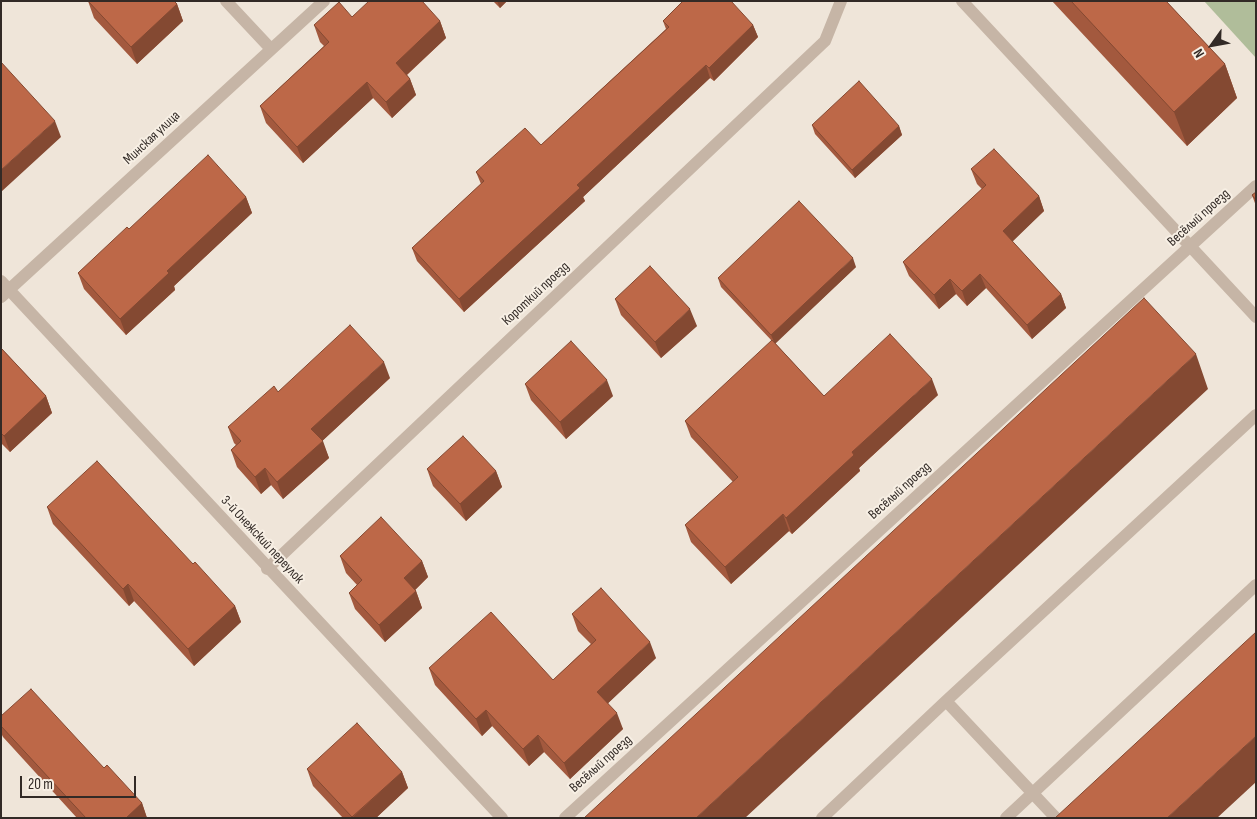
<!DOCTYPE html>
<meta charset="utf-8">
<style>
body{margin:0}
#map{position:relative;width:1257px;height:819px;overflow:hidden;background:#efe5d9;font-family:"Sofia Sans Condensed",sans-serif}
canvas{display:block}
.frame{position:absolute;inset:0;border:2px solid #322a26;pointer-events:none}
.north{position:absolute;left:1187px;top:20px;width:50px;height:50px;-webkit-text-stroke:4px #f7efe4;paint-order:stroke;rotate:238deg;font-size:14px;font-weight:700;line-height:20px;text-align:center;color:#322a26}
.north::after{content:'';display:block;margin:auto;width:18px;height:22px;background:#322a26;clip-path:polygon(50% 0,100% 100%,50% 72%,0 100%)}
.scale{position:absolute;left:20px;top:776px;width:116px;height:22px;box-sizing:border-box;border:2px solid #322a26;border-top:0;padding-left:6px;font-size:15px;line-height:18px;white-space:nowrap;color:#322a26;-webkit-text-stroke:4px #f7efe4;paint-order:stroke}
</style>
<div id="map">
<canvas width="1257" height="819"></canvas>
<div class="frame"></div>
<div class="north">N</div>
<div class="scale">20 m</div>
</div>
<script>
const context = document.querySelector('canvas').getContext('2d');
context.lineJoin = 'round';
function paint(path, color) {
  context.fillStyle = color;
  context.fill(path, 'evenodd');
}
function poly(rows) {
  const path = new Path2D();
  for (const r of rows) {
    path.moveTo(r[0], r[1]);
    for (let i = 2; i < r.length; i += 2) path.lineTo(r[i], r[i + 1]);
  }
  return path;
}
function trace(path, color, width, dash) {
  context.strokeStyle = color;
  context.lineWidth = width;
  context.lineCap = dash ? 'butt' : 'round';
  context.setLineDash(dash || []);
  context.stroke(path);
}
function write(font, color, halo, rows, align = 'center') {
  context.font = font + ' "Sofia Sans Condensed",sans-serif';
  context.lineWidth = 4;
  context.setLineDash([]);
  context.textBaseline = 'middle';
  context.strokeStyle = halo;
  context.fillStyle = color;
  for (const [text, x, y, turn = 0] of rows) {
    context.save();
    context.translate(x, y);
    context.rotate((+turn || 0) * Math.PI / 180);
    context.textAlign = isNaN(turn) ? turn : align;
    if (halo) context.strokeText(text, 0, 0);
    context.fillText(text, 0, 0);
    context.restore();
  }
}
paint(poly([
 [1204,1,1256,1,1256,58]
]), '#b0bd9a');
trace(poly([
 [226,1,271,49],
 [962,1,1256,317],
 [1,281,502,818],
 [1,297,324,1],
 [267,569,825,41,841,1],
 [946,701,1056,818],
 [565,818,1256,186],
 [822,818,946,701,1256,415],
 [1006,818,1256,585]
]), '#c6b5a6', 12);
paint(poly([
 [88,1,177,4,183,21,137,64,94,18],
 [493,1,507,1,500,8],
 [1052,1,1166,1,1225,64,1237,98,1187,146],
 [352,17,440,21,446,38,407,75,410,79,416,95,392,118,373,98,303,163,266,123,260,106,324,46,320,42,314,25],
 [663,21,753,25,758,37,714,81,710,78,583,197,585,201,464,312,417,261,412,248,481,184,476,172,541,145,666,29],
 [812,125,899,126,902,135,855,178,815,134],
 [971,169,1039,196,1044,211,1012,241,1061,294,1066,308,1032,339,986,288,967,306,956,294,939,309,909,276,903,262,982,189,977,184],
 [1256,192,1256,206,1252,195],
 [246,197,252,213,174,286,175,290,126,335,84,289,78,273,129,229],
 [856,267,775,343,824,396,938,395,859,468,860,471,792,534,789,531,731,584,691,542,685,525,733,482,691,437,685,421,772,341,721,287,718,278],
 [615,299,697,326,661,358,621,315],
 [1,348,46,396,52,413,10,452,1,443],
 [390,378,322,441,329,458,283,499,271,485,261,494,237,467,231,450,236,445,234,443,228,427,278,392],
 [525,384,613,396,566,439,531,400],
 [427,469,496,471,502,487,466,521,433,486],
 [47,507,193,564,235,606,241,622,194,666,134,601,129,606,53,524],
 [340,556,422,561,428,577,415,590,416,591,422,608,385,642,355,609,349,593,357,585,346,573],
 [572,614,656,658,608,703,623,729,570,779,544,752,529,766,492,726,482,736,435,685,429,668,553,680,591,644,578,631],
 [1,716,104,768,142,803,147,818,77,818,3,737,1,733],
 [307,769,402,772,408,788,376,818,343,818,313,786]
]), '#a3593e');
paint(poly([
 [497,1,507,1,500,8],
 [177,4,183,21,137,64,131,47],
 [440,21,446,38,402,79,396,63],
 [753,25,758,37,714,81,709,68],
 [1225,64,1237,98,1187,146,1174,112],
 [706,65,710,78,583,197,585,201,464,312,459,299,577,185],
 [410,79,416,95,392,118,386,102],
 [367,82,373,98,303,163,297,147],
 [55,121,61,137,1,192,1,170],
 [899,126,902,135,855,178,852,170],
 [1039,196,1044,211,1008,246,1003,231],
 [246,197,252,213,174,286,175,290,126,335,120,319,167,271],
 [853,258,856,267,775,344,771,335],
 [980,274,986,288,967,306,962,291],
 [950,279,956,294,939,309,934,295],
 [1061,294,1066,308,1032,339,1027,325],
 [690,309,697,326,661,358,655,342],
 [1196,354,1208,389,745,818,696,818],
 [384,362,390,378,318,445,311,429],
 [932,379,938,395,859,468,860,471,792,534,786,518,852,452],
 [607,380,613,396,566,439,560,422],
 [46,396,52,413,10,452,4,436],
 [323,441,329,458,283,499,277,482],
 [265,468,271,485,261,494,255,477],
 [496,471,502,487,466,521,460,504],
 [783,514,789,531,731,584,725,567],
 [422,561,428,577,410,595,404,578],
 [128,584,134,601,129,606,123,589],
 [416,591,422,608,385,642,379,625],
 [235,606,241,622,194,666,188,649],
 [650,642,656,658,603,708,597,692],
 [486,710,492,726,482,736,476,719],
 [617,713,623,729,570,779,564,763],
 [538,735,544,752,529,766,523,749],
 [1256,736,1256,782,1217,818,1167,818],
 [402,772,408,788,376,818,352,818],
 [142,803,147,818,126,818]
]), '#844932');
const building = poly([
 [88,1,174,1,177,4,131,47,88,1],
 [369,1,422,1,440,21,396,63,410,79,386,102,367,82,297,147,260,106,329,42,314,25,339,2,352,17,369,1],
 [683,1,731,1,753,25,709,68,706,65,577,185,580,188,459,299,412,248,484,181,476,172,525,128,541,145,669,27,663,21,683,1],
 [1071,1,1166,1,1225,64,1174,112,1071,1],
 [1,62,55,121,1,170,1,62],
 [859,81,899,126,852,170,812,125,859,81],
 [994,149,1039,196,1003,231,1061,294,1027,325,980,274,962,291,950,279,934,295,903,262,986,185,971,169,994,149],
 [208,155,246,197,167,271,169,273,120,319,78,273,127,227,129,229,208,155],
 [1256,192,1256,200,1252,195,1256,192],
 [799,201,853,258,771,335,718,278,799,201],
 [650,266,690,309,655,342,615,299,650,266],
 [1144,298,1196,354,696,818,584,818,1144,298],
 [350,325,384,362,311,429,323,441,277,482,265,468,255,477,231,450,241,441,228,427,274,386,278,392,350,325],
 [890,334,932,379,852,452,854,455,786,518,783,514,725,567,685,525,738,477,685,421,772,340,824,396,890,334],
 [571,341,607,380,560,422,525,384,571,341],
 [1,348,46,396,4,436,1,433,1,348],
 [463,436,496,471,460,504,427,469,463,436],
 [97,461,193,564,195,562,235,606,188,649,128,584,123,589,47,507,97,461],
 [381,517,422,561,404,578,416,591,379,625,349,593,362,580,340,556,381,517],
 [601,588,650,642,597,692,617,713,564,763,538,735,523,749,486,710,476,719,429,668,491,612,553,680,596,640,572,614,601,588],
 [1256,632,1256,736,1167,818,1055,818,1256,632],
 [31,689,104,768,107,765,142,803,126,818,86,818,1,726,1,716,31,689],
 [357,723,402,772,352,817,307,769,357,723]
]);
paint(building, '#bd6848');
trace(building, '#844932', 1);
write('14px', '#322a26', '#f7efe4', [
 ["Минская улица",152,138,-43],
 ["Весёлый проезд",1199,218,-42],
 ["Короткий проезд",536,294,-43],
 ["Весёлый проезд",900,491,-42],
 ["3-й Онежский переулок",262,540,47],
 ["Весёлый проезд",601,764,-42]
]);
</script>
